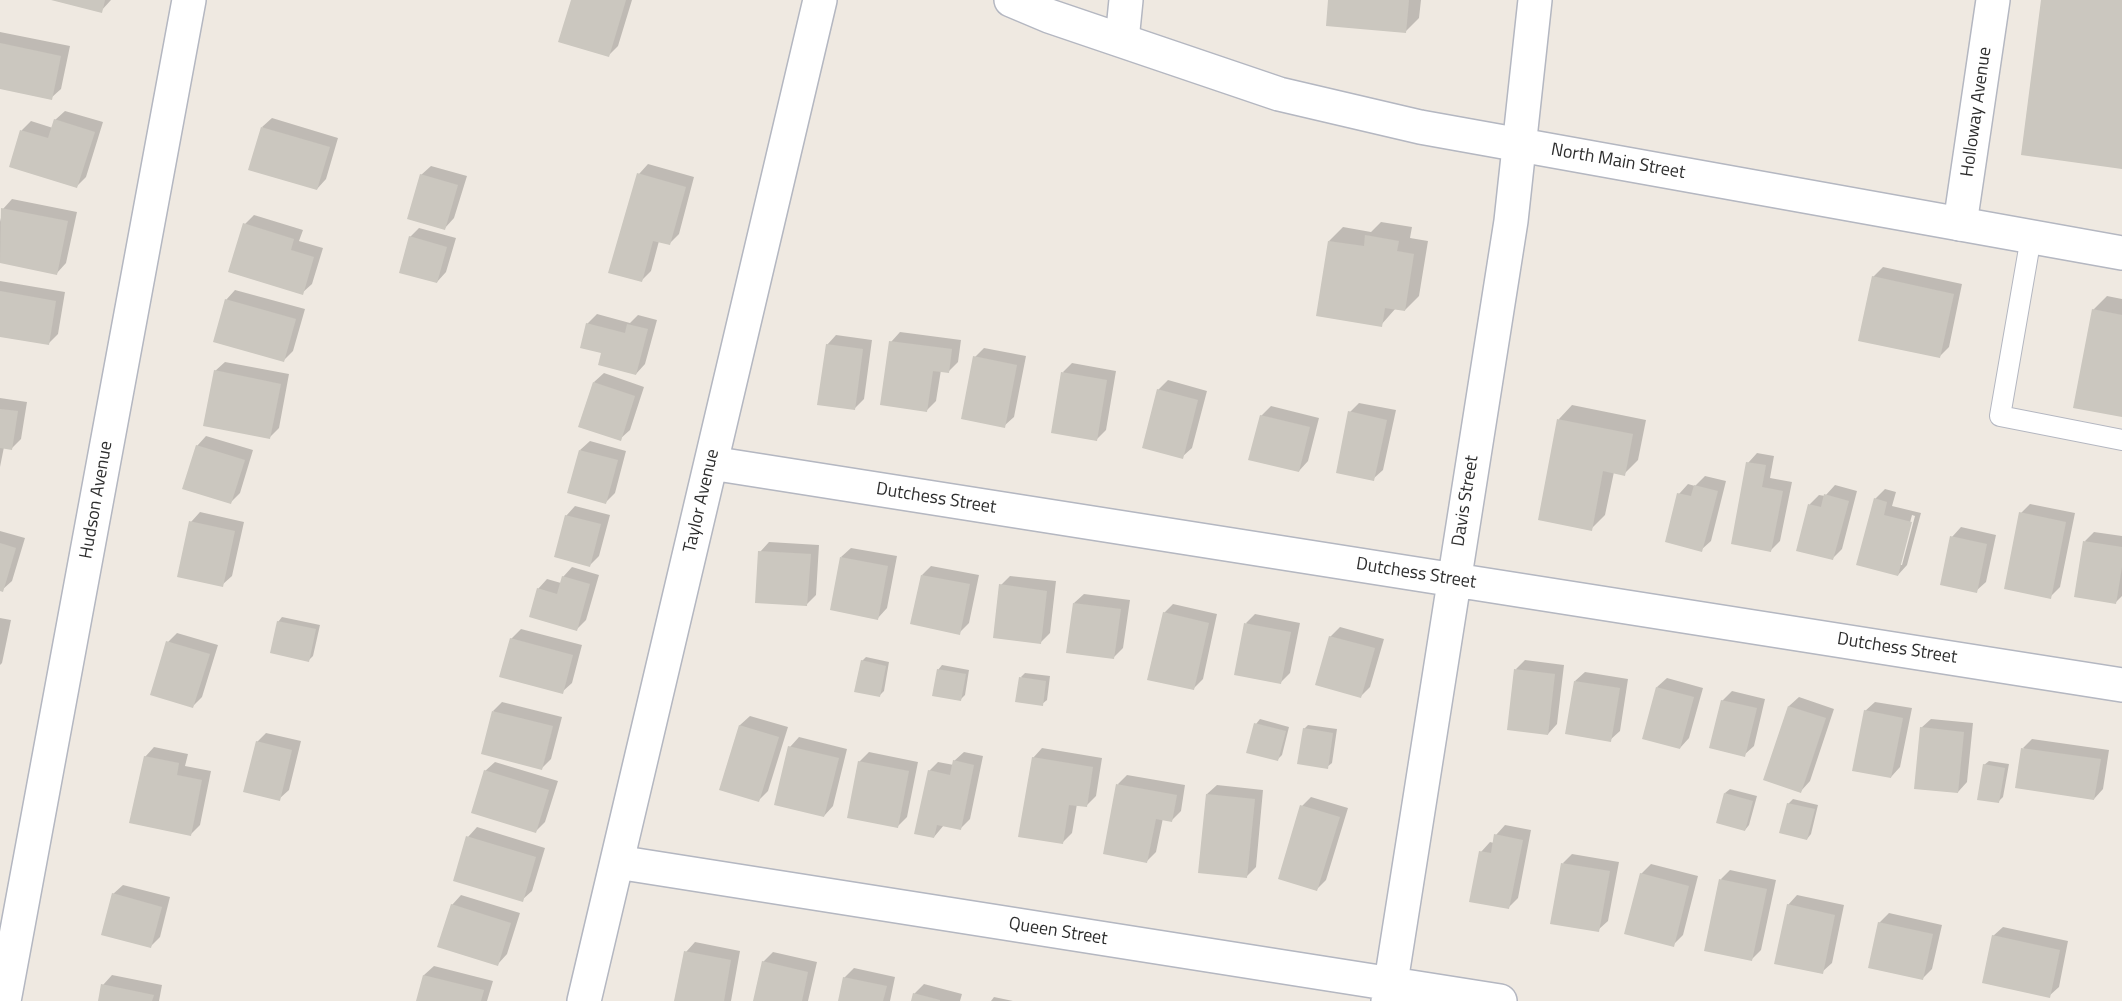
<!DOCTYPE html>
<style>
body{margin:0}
canvas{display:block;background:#efe9e1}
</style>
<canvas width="2122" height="1001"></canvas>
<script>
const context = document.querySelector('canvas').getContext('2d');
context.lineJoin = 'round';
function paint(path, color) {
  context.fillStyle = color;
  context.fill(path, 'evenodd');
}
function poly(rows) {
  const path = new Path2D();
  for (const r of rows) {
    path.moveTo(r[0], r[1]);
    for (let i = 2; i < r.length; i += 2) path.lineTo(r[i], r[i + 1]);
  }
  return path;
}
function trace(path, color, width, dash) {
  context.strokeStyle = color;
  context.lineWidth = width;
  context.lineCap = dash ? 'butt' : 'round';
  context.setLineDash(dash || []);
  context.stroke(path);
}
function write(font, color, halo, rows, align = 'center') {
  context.font = font + ' "Titillium Web",sans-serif';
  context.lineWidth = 5;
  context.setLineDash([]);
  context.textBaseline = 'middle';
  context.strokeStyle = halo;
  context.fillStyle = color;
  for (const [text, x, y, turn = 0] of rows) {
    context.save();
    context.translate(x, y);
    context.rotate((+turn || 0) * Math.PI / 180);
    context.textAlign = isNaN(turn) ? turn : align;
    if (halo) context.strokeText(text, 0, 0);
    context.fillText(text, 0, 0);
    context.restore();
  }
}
paint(poly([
 [54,0,111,0,101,11],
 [572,0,632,0,618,46,609,55],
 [1329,0,1421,0,1419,18,1405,32],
 [0,32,70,46,61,89,51,98,0,88],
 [65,111,103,122,86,177,77,186,11,166,22,130,31,121,53,128,55,120],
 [272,118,338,138,326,179,317,189,262,127],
 [648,164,694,177,679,234,669,244,659,241,651,271,642,280,639,174],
 [431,166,467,176,454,218,445,228,421,175],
 [12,199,77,212,66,263,57,273,0,262,0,222,3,209],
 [254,215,303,230,299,241,323,248,312,284,302,293,245,224],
 [1381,222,1412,227,1410,238,1428,241,1419,296,1405,310,1396,308,1381,325,1329,241,1343,227,1371,232],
 [419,228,456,238,446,272,437,282,410,237],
 [1883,267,1962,284,1949,347,1939,357,1873,277],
 [0,281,65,292,58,334,48,344,0,335],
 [235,290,305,309,293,351,284,360,226,300],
 [2107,296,2122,299,2122,415,2093,310],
 [597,314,630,323,638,315,657,320,645,364,636,374,603,352,587,324],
 [900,332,961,340,958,362,949,371,941,370,936,401,927,410,891,342],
 [836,335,872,340,864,399,855,408,827,345],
 [984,348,1026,356,1014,417,1004,426,975,357],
 [225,362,289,374,279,428,269,438,215,371],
 [1072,363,1116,371,1106,430,1096,440,1063,372],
 [604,373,644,387,630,430,620,439,594,382],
 [1168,380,1207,391,1192,448,1182,457,1158,390],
 [0,398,27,402,21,439,12,448,4,447,0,467],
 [1359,403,1396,410,1383,470,1373,479,1350,412],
 [1572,405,1646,420,1638,460,1624,474,1614,472,1605,515,1591,529,1559,419],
 [1271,406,1319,418,1308,461,1299,471,1261,416],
 [206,436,253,450,240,493,231,502,197,446],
 [590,441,626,451,615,493,606,502,580,450],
 [1757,453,1774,456,1770,478,1792,482,1780,541,1771,550,1748,463],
 [1705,476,1726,481,1711,541,1701,550,1679,494,1688,484,1695,486],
 [1835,485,1857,491,1842,549,1833,558,1798,550,1810,504,1819,495,1825,496],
 [1885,489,1896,492,1892,506,1921,513,1907,565,1898,575,1875,499],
 [1912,515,1915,516,1902,565,1899,565],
 [2030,504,2075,513,2060,587,2050,597,2021,513],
 [575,506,610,515,599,556,590,565,566,516],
 [200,512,244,522,232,576,222,585,191,522],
 [1961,527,1996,535,1986,582,1976,591,1952,537],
 [0,531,25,538,12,581,2,590,0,590],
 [2094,532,2122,536,2122,596,2116,602,2085,541],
 [769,542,819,545,816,595,806,605,760,552],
 [851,548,897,556,887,608,878,618,841,557],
 [931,566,979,575,969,623,959,633,922,575],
 [572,567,599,575,586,620,577,629,538,589,547,579,561,583,563,577],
 [1010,576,1056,581,1050,633,1041,642,1001,585],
 [1084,594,1130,600,1123,648,1113,658,1074,603],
 [1173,604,1217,614,1203,679,1193,689,1164,613],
 [1255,614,1300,623,1290,673,1281,682,1246,623],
 [282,617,320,625,313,656,309,660,278,622],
 [0,618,11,620,2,663,0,665],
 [1340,627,1384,639,1370,687,1361,696,1330,637],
 [521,629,582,645,572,683,562,692,511,639],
 [177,633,218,645,202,697,193,706,168,642],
 [866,657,889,662,884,691,879,696,862,661],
 [1525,660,1564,665,1557,724,1548,734,1516,669],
 [942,665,969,670,965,695,961,699,938,670],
 [1585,672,1628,679,1620,731,1610,740,1575,681],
 [1025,673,1050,676,1047,700,1042,704,1021,677],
 [1667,678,1703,688,1689,738,1680,748,1657,687],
 [1732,691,1765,699,1754,746,1744,755,1722,701],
 [1799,697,1834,709,1810,781,1801,791,1789,706],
 [502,702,562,717,551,759,542,768,493,711],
 [1875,702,1912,708,1900,767,1891,777,1865,711],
 [750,716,788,727,768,791,759,800,721,789,740,725],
 [1260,719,1289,727,1282,755,1277,760,1256,724],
 [1931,719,1973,723,1967,782,1958,792,1921,728],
 [1308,725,1337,729,1332,763,1327,767,1304,729],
 [266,733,301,741,289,790,279,799,257,742],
 [799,737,847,749,833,806,824,816,790,747],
 [2032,739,2109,750,2103,789,2094,799,2023,748],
 [154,747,188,754,185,766,211,771,200,825,191,834,145,757],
 [1042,748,1102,758,1096,796,1086,806,1077,804,1072,833,1062,843,1033,758],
 [869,752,918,762,907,817,898,826,859,762],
 [964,752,983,756,970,819,960,829,944,825,934,837,929,771,938,762,954,765,954,761],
 [1989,761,2009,764,2003,797,1999,801,1984,765],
 [495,762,558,781,545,822,536,831,485,771],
 [1127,775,1185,785,1181,811,1172,820,1163,818,1156,852,1147,861,1118,784],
 [1217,785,1263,790,1256,867,1246,877,1207,794],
 [1730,789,1757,796,1749,825,1745,830,1725,793],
 [1311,797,1348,808,1326,880,1317,889,1302,806],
 [1793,799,1818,805,1811,834,1807,839,1788,804],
 [1505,825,1531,830,1518,898,1508,908,1481,852,1490,842,1494,843,1496,835],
 [477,827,545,848,532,891,522,900,468,837],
 [1572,854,1619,862,1608,921,1598,930,1563,863],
 [1651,864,1698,876,1683,935,1673,945,1641,874],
 [1730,870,1776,880,1761,950,1751,960,1721,879],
 [123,885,170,897,160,937,151,946,113,894],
 [461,895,520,913,507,954,498,964,452,905],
 [1797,895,1844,905,1832,963,1822,972,1788,905],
 [1889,913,1942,925,1932,969,1922,979,1879,923],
 [2003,927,2068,941,2059,987,2049,996,1993,936],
 [695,942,740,951,731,1001,676,1001,686,952],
 [773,952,817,962,808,1001,754,1001,763,962],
 [434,966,493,981,487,1001,417,1001,424,975],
 [854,968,895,977,890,1001,840,1001,844,978],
 [112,975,162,985,159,1001,99,1001,103,985],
 [924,984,962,994,960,1001,913,1001,914,994],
 [994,997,1013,1001,991,1001]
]), '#0003');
paint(poly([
 [51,0,105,0,102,13],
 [571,0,626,0,609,57,558,42],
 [1328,0,1409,0,1406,33,1326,26],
 [2041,0,2122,0,2122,169,2021,155],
 [0,43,61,56,52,100,0,89],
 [54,119,95,132,77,188,9,167,20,130,48,138],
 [261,127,330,147,317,190,248,170],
 [637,173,686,187,670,245,653,241,642,282,608,273],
 [420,174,458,185,445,230,407,219],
 [1,208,68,221,57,275,0,263],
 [243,223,294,239,291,250,314,257,303,295,228,272],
 [1365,235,1399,241,1397,251,1414,254,1405,311,1385,308,1382,327,1316,316,1328,241,1364,246],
 [409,236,447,247,437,283,399,273],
 [1872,276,1954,294,1940,358,1858,341],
 [0,291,56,301,49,345,0,337],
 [225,299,296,319,284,362,213,342],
 [2092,309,2122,315,2122,417,2073,408],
 [586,323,625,333,627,324,648,329,636,375,598,365,601,353,580,348],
 [889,341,952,349,949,373,933,371,927,412,880,405],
 [826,344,863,349,855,410,817,405],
 [973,356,1017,365,1005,428,961,419],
 [214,370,281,384,270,439,203,426],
 [1061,372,1107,380,1097,441,1051,433],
 [593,382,635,396,621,441,578,427],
 [1157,389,1198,400,1183,459,1142,448],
 [0,409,18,411,12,450,0,448],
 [1348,411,1387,420,1374,481,1336,473],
 [1260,415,1310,427,1299,472,1248,460],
 [1557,419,1633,434,1625,476,1603,471,1592,531,1538,520],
 [196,445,245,460,231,504,182,489],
 [579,450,618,460,606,504,567,493],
 [1746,462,1766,465,1762,487,1783,491,1771,552,1731,544],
 [1694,485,1718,491,1702,552,1665,542,1677,493,1691,496],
 [1824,494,1849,501,1833,560,1796,551,1808,504,1821,507],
 [1874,498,1887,502,1884,515,1912,522,1898,576,1856,565],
 [2019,512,2066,522,2051,599,2004,589],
 [565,515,601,524,590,567,554,557],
 [189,521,235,531,223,587,177,577],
 [1950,536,1987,544,1977,593,1940,585],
 [2083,541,2122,547,2122,567,2116,604,2074,597],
 [0,543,16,548,3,592,0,591],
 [758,551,811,554,807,606,755,603],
 [840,557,888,566,878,620,830,610],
 [921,575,970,584,960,635,910,624],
 [562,576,590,584,577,631,529,617,537,588,557,594],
 [999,584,1047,591,1041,644,993,638],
 [1073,603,1121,609,1114,659,1066,653],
 [1163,612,1209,623,1194,690,1147,680],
 [277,621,316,629,309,662,270,653],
 [1244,623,1291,632,1281,684,1234,675],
 [1329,636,1375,648,1361,698,1315,685],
 [510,638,573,655,563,694,499,677],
 [166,641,210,654,193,708,150,695],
 [861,660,886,666,880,697,854,692],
 [937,669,966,674,961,701,932,696],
 [1514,669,1555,674,1548,735,1507,730],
 [1019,677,1046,681,1043,706,1015,702],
 [1574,681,1620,688,1611,742,1565,734],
 [1656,687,1694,697,1680,749,1642,739],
 [1721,700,1757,708,1745,757,1709,748],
 [1788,706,1826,718,1801,793,1763,780],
 [1864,710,1903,718,1891,778,1852,771],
 [492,711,553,726,542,770,481,754],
 [1254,723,1286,731,1278,761,1246,753],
 [739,725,779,737,759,802,719,790],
 [1920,727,1964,732,1958,793,1914,789],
 [1303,728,1333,733,1328,769,1297,764],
 [256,741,292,750,280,801,243,792],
 [788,746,839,758,824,817,774,805],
 [2021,748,2101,759,2094,800,2015,788],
 [144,756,179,763,177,775,202,780,191,836,129,823],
 [1032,757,1093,767,1087,807,1069,805,1063,844,1018,837],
 [953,760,974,765,961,830,937,825,934,838,914,834,928,770,950,775],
 [858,761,909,771,898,828,847,818],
 [1983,764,2005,768,1999,803,1977,800],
 [484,770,549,790,536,833,471,813],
 [1116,784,1177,795,1172,822,1156,819,1147,863,1103,854],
 [1724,793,1753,801,1745,831,1716,823],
 [1206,794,1255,799,1247,878,1198,873],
 [1787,803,1815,809,1807,840,1779,833],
 [1300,805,1340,817,1317,891,1278,879],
 [1494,834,1523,840,1509,909,1469,902,1479,851,1491,853],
 [466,836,536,857,523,902,453,881],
 [1561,863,1610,871,1599,932,1550,924],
 [1640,873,1689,886,1674,947,1624,934],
 [1719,879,1767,889,1752,961,1704,951],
 [112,893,162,907,151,948,101,935],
 [451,904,511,923,498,966,437,947],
 [1787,904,1835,915,1823,974,1774,964],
 [1878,922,1933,934,1923,980,1868,968],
 [1992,935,2060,950,2050,998,1982,983],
 [684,951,731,960,724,1001,674,1001],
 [762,961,808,972,802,1001,753,1001],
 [423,975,484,990,481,1001,416,1001],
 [843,977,887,986,883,1001,838,1001],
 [101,984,154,995,152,1001,98,1001],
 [913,993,940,1000,940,1001,911,1001]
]), '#cbc7bf');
const lane = poly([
 [2031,237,2000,416,2122,440]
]);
const street = poly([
 [1122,40,1126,0],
 [1960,224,1993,0],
 [711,463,2122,685],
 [617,862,1500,1001],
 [4,1001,189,0],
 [584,1001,820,0],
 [1388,1001,1511,221,1535,0]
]);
const secondary = poly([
 [1011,0,1049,16,1279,94,1420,127,2122,253]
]);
trace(lane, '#b4b7c1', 22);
trace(street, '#b4b7c1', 36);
trace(secondary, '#b4b7c1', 36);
trace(lane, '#fff', 20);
trace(street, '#fff', 33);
trace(secondary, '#fff', 33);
write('18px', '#2e2e2e', '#fff', [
 ["Holloway Avenue",1977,112,-82],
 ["North Main Street",1618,162,10],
 ["Dutchess Street",936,499,9],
 ["Hudson Avenue",97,500,-80],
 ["Taylor Avenue",702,501,-77],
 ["Davis Street",1466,501,-81],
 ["Dutchess Street",1416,574,9],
 ["Dutchess Street",1897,649,9],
 ["Queen Street",1058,932,9]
]);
</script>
